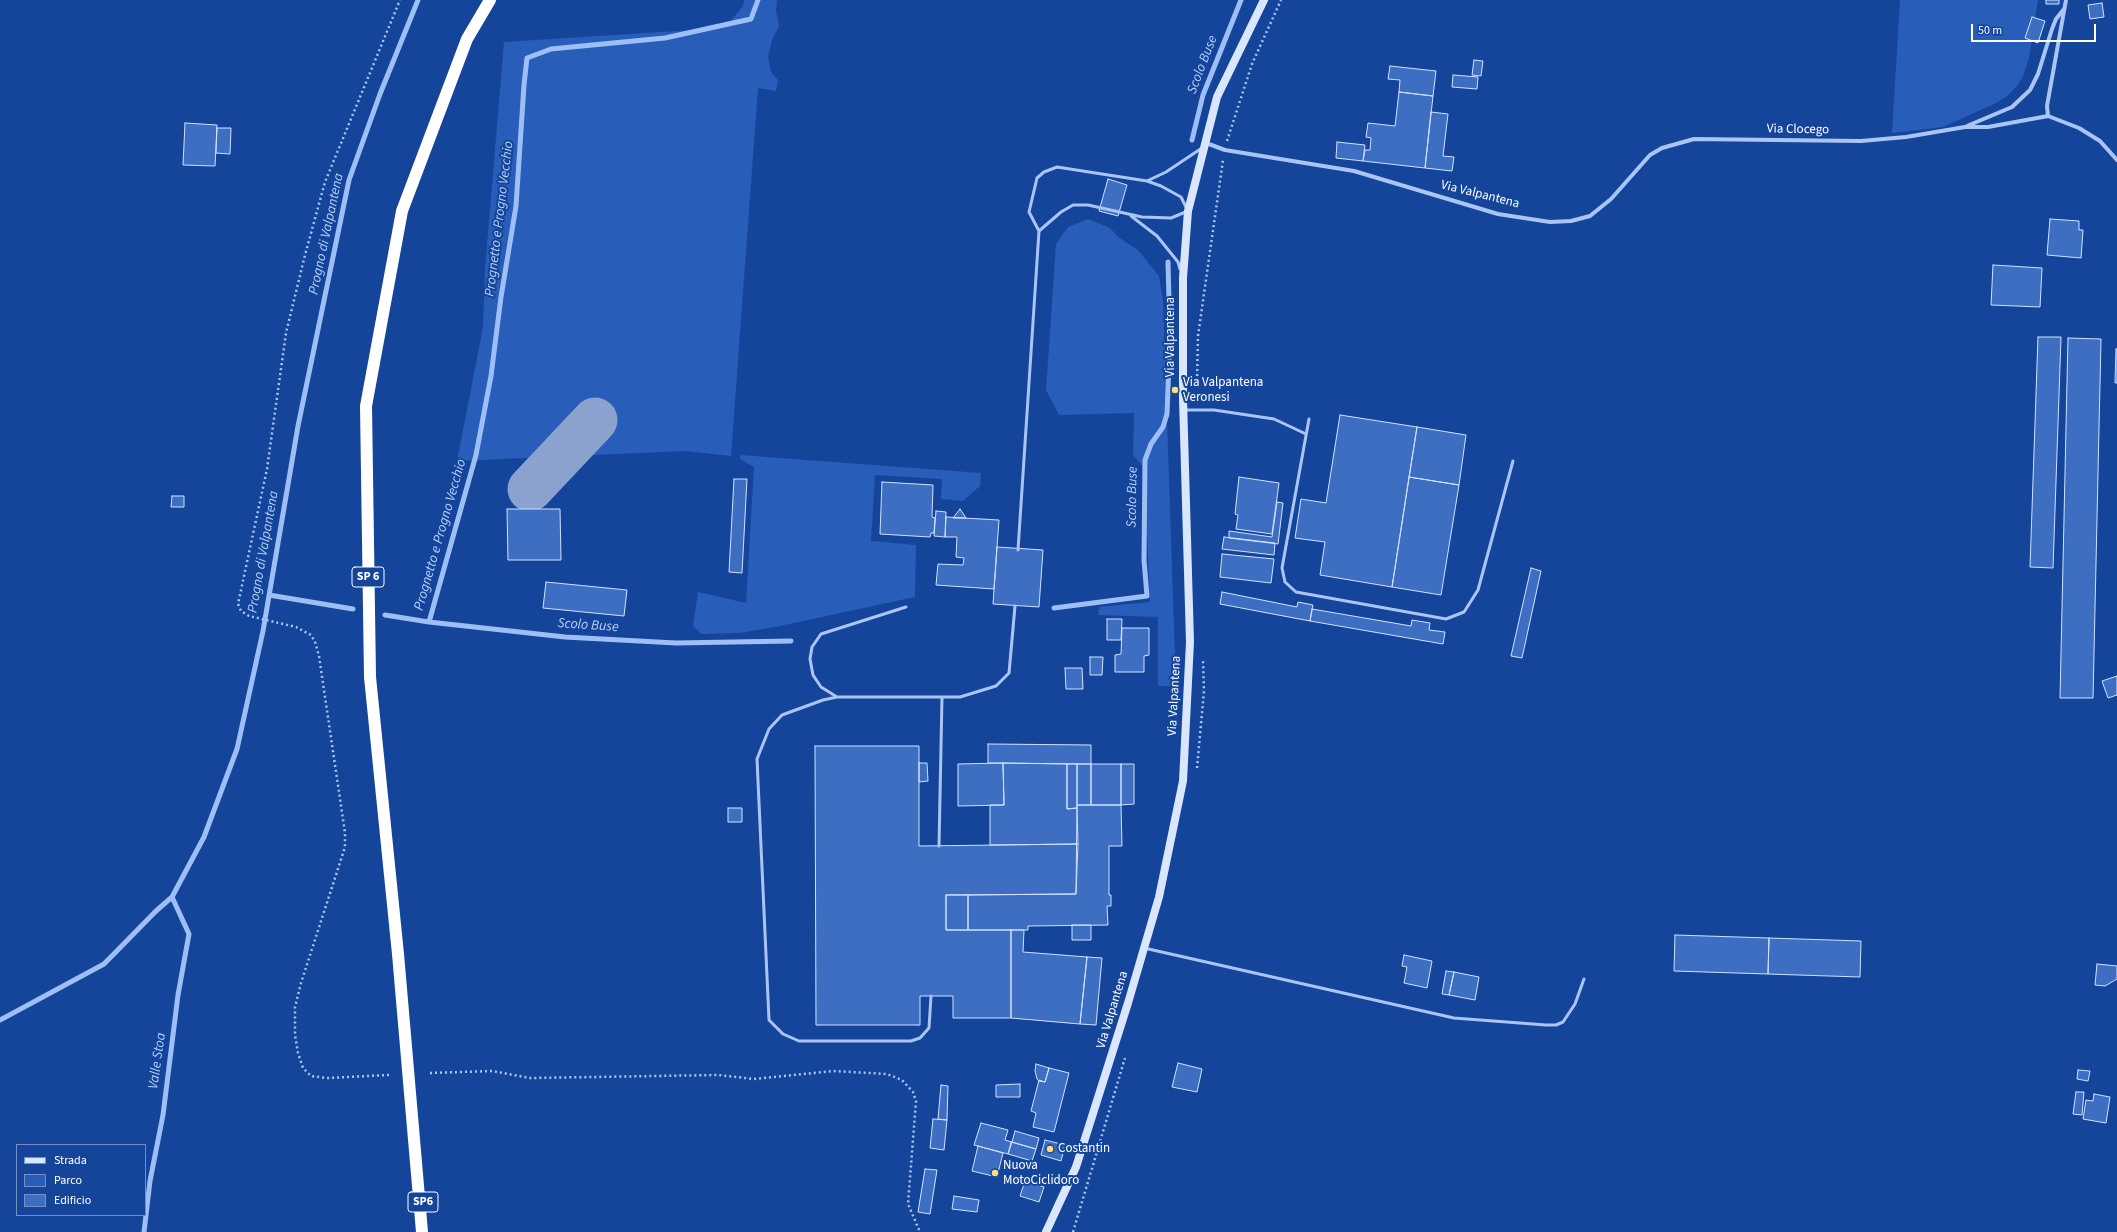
<!DOCTYPE html>
<style>
body{margin:0}
#map{position:relative;width:2117px;height:1232px;overflow:hidden;background:#15459b;font-family:"Source Sans 3",sans-serif}
canvas{display:block}
.legend{position:absolute;left:16px;top:1144px;width:130px;height:72px;box-sizing:border-box;background:#15459b;border:1px solid #738fc3;margin:0;padding:5px 7px;list-style:none;font-size:12px;color:#fff}
.legend li{display:flex;align-items:center;gap:8px;height:20px}
.legend b{width:20px;border:1px solid #738fc3}
.scale{position:absolute;left:1971px;top:24px;width:125px;height:18px;box-sizing:border-box;border:2px solid #fff;border-top:0;padding-left:5px;font-size:12px;line-height:14px;white-space:nowrap;color:#fff;-webkit-text-stroke:3px #15459b;paint-order:stroke}
</style>
<div id="map">
<canvas width="2117" height="1232"></canvas>
<ul class="legend">
<li><b style="height:5px;background:#dae6fc"></b>Strada</li>
<li><b style="height:11px;background:#285db9"></b>Parco</li>
<li><b style="height:11px;background:#3d6ec2"></b>Edificio</li>
</ul>
<div class="scale">50 m</div>
</div>
<script>
const context = document.querySelector('canvas').getContext('2d');
context.lineJoin = 'round';
function paint(path, color) {
  context.fillStyle = color;
  context.fill(path, 'evenodd');
}
function poly(rows) {
  const path = new Path2D();
  for (const r of rows) {
    path.moveTo(r[0], r[1]);
    for (let i = 2; i < r.length; i += 2) path.lineTo(r[i], r[i + 1]);
  }
  return path;
}
function trace(path, color, width, dash) {
  context.strokeStyle = color;
  context.lineWidth = width;
  context.lineCap = dash ? 'butt' : 'round';
  context.setLineDash(dash || []);
  context.stroke(path);
}
function write(font, color, halo, rows, align = 'center') {
  context.font = font + ' "Source Sans 3",sans-serif';
  context.lineWidth = 4;
  context.setLineDash([]);
  context.textBaseline = 'middle';
  context.strokeStyle = halo;
  context.fillStyle = color;
  for (const [text, x, y, turn = 0] of rows) {
    context.save();
    context.translate(x, y);
    context.rotate((+turn || 0) * Math.PI / 180);
    context.textAlign = isNaN(turn) ? turn : align;
    if (halo) context.strokeText(text, 0, 0);
    context.fillText(text, 0, 0);
    context.restore();
  }
}
paint(poly([
 [744,0,777,0,776,11,779,26,772,40,768,57,771,72,778,80,776,91,758,88,731,456,685,451,457,461,483,327,485,269,504,42,725,28,743,6],
 [1900,0,2038,0,2029,58,2023,76,2018,85,2006,97,1996,103,1943,127,1892,133],
 [1088,219,1110,228,1118,237,1138,250,1159,276,1163,301,1176,686,1158,686,1158,617,1098,615,1099,607,1150,602,1144,468,1133,455,1134,413,1059,415,1046,390,1056,244,1068,227],
 [740,455,981,473,980,486,963,501,941,499,942,479,875,475,871,541,916,545,915,597,780,626,740,633,701,634,693,626,698,592,746,603,754,467,740,459]
]), '#285db9');
trace(poly([
 [1192,140,1203,95,1241,0],
 [269,595,353,609],
 [1054,608,1147,596,1144,560,1145,460,1151,444,1163,427,1167,414,1170,337,1168,262],
 [385,615,429,622,565,637,676,643,791,641],
 [429,622,476,455,491,376,501,297,516,206,524,85,527,58,551,49,665,38,751,19,758,0],
 [0,1020,104,964,156,911,172,897,204,837,237,749,263,631,298,426,349,180,380,94,418,0],
 [144,1232,150,1181,163,1115,178,995,189,934,172,897]
]), '#9dbff5', 5);
trace(poly([
 [530,489,595,420]
]), '#8aa2cd', 45);
const building = poly([
 [2046,0,2059,0,2059,4,2046,4,2046,0],
 [2102,3,2104,17,2090,19,2088,5,2102,3],
 [2032,17,2045,21,2038,43,2025,38,2032,17],
 [1474,60,1483,61,1481,76,1472,75,1474,60],
 [1390,66,1436,71,1433,96,1399,92,1400,80,1388,79,1390,66],
 [1453,75,1478,77,1477,89,1452,87,1453,75],
 [1399,92,1433,96,1425,168,1363,161,1365,150,1370,150,1371,138,1366,137,1368,123,1395,126,1399,92],
 [1431,112,1448,114,1443,156,1454,157,1452,171,1425,168,1431,112],
 [185,123,217,125,215,166,183,165,185,123],
 [217,128,231,128,230,154,216,153,217,128],
 [1337,142,1365,145,1363,161,1336,158,1337,142],
 [1108,179,1127,185,1118,216,1099,211,1108,179],
 [2050,219,2079,221,2079,230,2083,230,2081,258,2047,255,2050,219],
 [1993,265,2042,268,2040,307,1991,305,1993,265],
 [2038,337,2061,337,2053,568,2030,567,2038,337],
 [2068,338,2101,339,2093,698,2060,698,2068,338],
 [2116,349,2117,349,2117,383,2115,383,2116,349],
 [1340,415,1417,427,1392,587,1320,575,1325,542,1295,538,1301,499,1326,503,1340,415],
 [1417,427,1466,435,1459,485,1409,477,1417,427],
 [1239,477,1279,483,1272,534,1236,529,1238,515,1235,514,1239,477],
 [1409,477,1459,485,1441,595,1392,587,1409,477],
 [734,479,747,479,742,573,729,572,734,479],
 [882,482,933,485,932,517,935,518,934,533,931,533,930,537,880,534,882,482],
 [172,496,184,496,184,507,171,507,172,496],
 [1277,502,1283,503,1278,544,1229,538,1229,531,1272,537,1277,502],
 [507,509,560,509,561,560,508,560,507,509],
 [960,509,966,518,953,518,960,509],
 [936,511,946,512,945,537,934,536,936,511],
 [946,517,999,520,994,589,936,585,938,564,963,565,964,558,956,557,957,537,945,537,946,517],
 [1224,537,1275,543,1274,555,1222,549,1224,537],
 [997,547,1043,550,1039,607,993,604,997,547],
 [1222,554,1274,559,1271,583,1220,577,1222,554],
 [1531,568,1541,571,1522,658,1511,656,1531,568],
 [546,582,627,590,624,616,543,608,546,582],
 [1222,592,1297,607,1298,602,1313,605,1310,621,1220,604,1222,592],
 [1312,609,1411,626,1412,620,1430,623,1429,630,1445,632,1443,644,1310,621,1312,609],
 [1107,619,1122,619,1121,640,1107,640,1107,619],
 [1122,628,1149,628,1149,655,1144,656,1144,672,1115,672,1115,655,1121,654,1122,628],
 [1090,657,1103,657,1102,675,1090,675,1090,657],
 [1065,668,1082,668,1083,689,1066,689,1065,668],
 [2117,676,2117,695,2108,698,2102,681,2117,676],
 [988,744,1091,745,1091,764,988,763,988,744],
 [815,746,919,746,919,846,1078,844,1076,894,946,895,946,930,1011,930,1011,1018,953,1018,953,996,920,996,920,1025,816,1025,815,746],
 [919,763,927,763,928,781,919,782,919,763],
 [1003,763,1004,805,958,806,958,764,1003,763],
 [1003,763,1067,764,1067,809,1077,808,1078,844,990,845,990,805,1004,805,1003,763],
 [1067,764,1077,764,1077,808,1067,809,1067,764],
 [1077,764,1091,764,1091,805,1077,805,1077,764],
 [1091,764,1121,764,1121,805,1091,805,1091,764],
 [1121,764,1134,764,1134,804,1121,805,1121,764],
 [1077,805,1121,805,1122,846,1109,846,1109,895,1111,895,1111,906,1107,906,1108,925,1028,926,1028,930,968,930,968,895,1076,894,1077,805],
 [728,808,742,808,742,822,728,822,728,808],
 [946,895,968,895,968,930,946,930,946,895],
 [1072,925,1091,925,1091,940,1072,940,1072,925],
 [1011,930,1024,930,1023,952,1087,957,1080,1024,1011,1018,1011,930],
 [1675,935,1769,938,1768,974,1674,971,1675,935],
 [1769,938,1861,941,1860,977,1768,974,1769,938],
 [1404,955,1432,961,1427,988,1404,983,1407,967,1402,966,1404,955],
 [1087,957,1102,958,1096,1025,1080,1024,1087,957],
 [2097,964,2117,966,2117,979,2105,986,2095,985,2097,964],
 [1446,971,1454,972,1449,995,1442,994,1446,971],
 [1454,972,1479,977,1475,1000,1449,995,1454,972],
 [1178,1063,1202,1069,1197,1092,1172,1087,1178,1063],
 [1036,1064,1049,1068,1045,1082,1039,1081,1037,1079,1035,1071,1036,1064],
 [1049,1068,1069,1073,1054,1132,1033,1127,1036,1113,1031,1111,1039,1080,1045,1082,1049,1068],
 [2078,1070,2090,1071,2088,1081,2077,1079,2078,1070],
 [1020,1084,1020,1097,996,1097,996,1085,1020,1084],
 [941,1085,948,1086,947,1120,938,1119,941,1085],
 [2076,1092,2084,1092,2082,1115,2073,1114,2076,1092],
 [2094,1094,2110,1097,2106,1123,2083,1119,2086,1100,2093,1101,2094,1094],
 [933,1119,947,1120,944,1150,930,1148,933,1119],
 [981,1123,1008,1130,1005,1140,1012,1142,1008,1154,974,1145,981,1123],
 [1015,1131,1039,1138,1036,1149,1012,1142,1015,1131],
 [1045,1140,1065,1145,1061,1161,1041,1155,1045,1140],
 [1011,1142,1036,1149,1032,1161,1008,1154,1011,1142],
 [978,1146,1003,1153,997,1177,972,1171,978,1146],
 [925,1169,937,1170,930,1214,918,1212,925,1169],
 [1025,1181,1044,1187,1039,1202,1020,1196,1025,1181],
 [954,1196,979,1200,977,1212,952,1209,954,1196]
]);
paint(building, '#3d6ec2');
trace(building, '#d2e2fd', 1);
trace(poly([
 [1227,141,1252,64,1281,0],
 [1197,381,1198,336,1223,160],
 [1197,768,1204,691,1203,660],
 [430,1073,492,1071,530,1078,718,1075,754,1079,833,1071,887,1074,902,1080,913,1092,916,1101,908,1204,920,1232],
 [389,1075,327,1078,311,1076,303,1068,298,1053,295,1035,295,1007,301,983,345,847,345,833,319,656,315,642,311,635,296,627,249,616,241,611,238,604,267,469,286,333,305,255,325,182,400,0],
 [1073,1232,1125,1058]
]), '#aac5f3', 2.5, [2, 3]);
trace(poly([
 [1147,181,1166,172,1202,148],
 [1131,216,1157,236,1178,262,1180,269],
 [1184,410,1214,410,1274,419,1306,434],
 [1309,419,1282,568,1285,582,1296,592,1446,619,1464,612,1478,590,1513,461],
 [1018,550,1039,231,1029,212,1037,178,1044,172,1057,167,1147,181,1161,186,1181,197,1188,211,1171,218,1142,217,1088,205,1073,205,1061,212,1039,231],
 [906,607,821,634,812,647,810,659,813,675,821,687,837,697,960,697,996,686,1009,673,1015,606],
 [837,697,823,700,782,715,769,729,757,759,769,1020,783,1034,799,1041,911,1041,920,1038,929,1028,931,996],
 [939,846,942,697],
 [1144,948,1454,1018,1546,1025,1556,1025,1563,1022,1575,1004,1584,979]
]), '#aac5f3', 3);
trace(poly([
 [2048,116,2047,106,2066,0],
 [1967,126,2012,107,2030,90,2038,74,2052,29,2056,19,2064,9],
 [1206,143,1225,150,1354,171,1498,214,1550,222,1571,221,1590,216,1611,199,1650,155,1662,148,1694,139,1861,141,1906,137,1965,127,1988,127,2048,116,2079,128,2100,141,2117,160]
]), '#aac5f3', 4);
trace(poly([
 [1046,1232,1076,1167,1128,1003,1159,897,1183,781,1190,642,1183,399,1183,278,1188,211,1217,97,1264,0]
]), '#dae6fc', 8);
trace(poly([
 [422,1232,398,954,370,677,366,406,402,211,467,39,490,0]
]), '#fff', 12);
for (const [x, y, r, color] of [
 [1175,390,4,"#ffe06c"],
 [1050,1149,4,"#ffe06c"],
 [995,1173,4,"#ffe06c"]
]) {
  const dot = new Path2D();
  dot.arc(x, y, r, 0, 2 * Math.PI);
  context.fillStyle = color;
  context.fill(dot);
  trace(dot, '#15459b', 1.5);
}
for (const [x, y, w] of [
 [368,577,32],
 [423,1202,30]
]) {
  const box = new Path2D();
  box.roundRect(x - w / 2, y - 10, w, 20, 3);
  context.fillStyle = '#15459b';
  context.fill(box);
  trace(box, '#fff', 1);
}
write('bold 12px', '#fff', null, [
 ["SP 6",368,577],
 ["SP6",423,1202]
]);
write('13px', '#fff', '#15459b', [
 ["Via Clocego",1798,130,1],
 ["Via Valpantena",1480,195,14],
 ["Via Valpantena",1171,337,-90],
 ["Via Valpantena",1175,696,-87],
 ["Via Valpantena",1113,1010,-73]
]);
write('13px', '#fff', '#15459b', [
 ["Via Valpantena",1183,383],
 ["Veronesi",1183,398],
 ["Costantin",1058,1149],
 ["Nuova",1003,1166],
 ["MotoCiclidoro",1003,1181]
], 'left');
write('italic 14px', '#b7d0f9', '#15459b', [
 ["Scolo Buse",1203,65,-69],
 ["Prognetto e Progno Vecchio",500,219,-83],
 ["Progno di Valpantena",327,234,-78],
 ["Scolo Buse",1133,497,-89],
 ["Prognetto e Progno Vecchio",441,535,-74],
 ["Progno di Valpantena",264,552,-80],
 ["Scolo Buse",588,626,4],
 ["Valle Stoa",158,1061,-82]
]);
</script>
